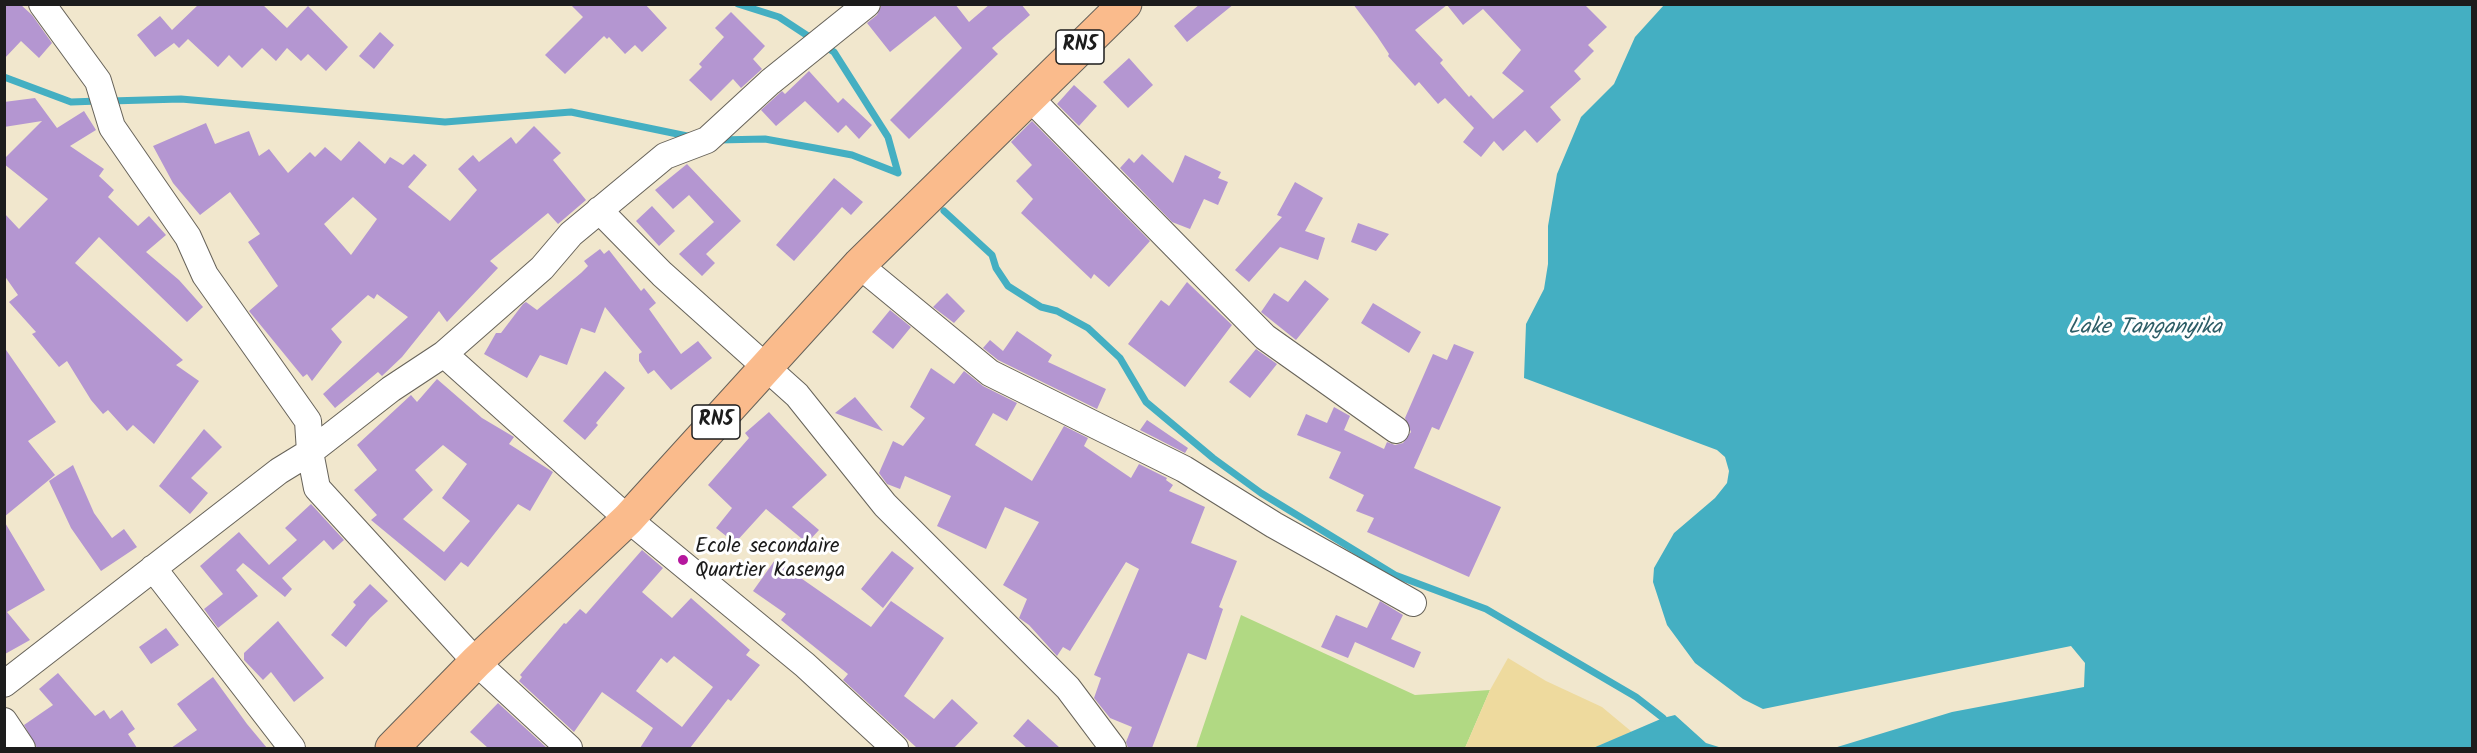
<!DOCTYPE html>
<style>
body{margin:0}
#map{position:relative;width:2477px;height:753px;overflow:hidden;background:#f1e7cd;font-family:Kalam,sans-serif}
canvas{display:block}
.frame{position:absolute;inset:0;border:6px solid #1c1c1c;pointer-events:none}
</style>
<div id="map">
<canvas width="2477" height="753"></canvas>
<div class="frame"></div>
</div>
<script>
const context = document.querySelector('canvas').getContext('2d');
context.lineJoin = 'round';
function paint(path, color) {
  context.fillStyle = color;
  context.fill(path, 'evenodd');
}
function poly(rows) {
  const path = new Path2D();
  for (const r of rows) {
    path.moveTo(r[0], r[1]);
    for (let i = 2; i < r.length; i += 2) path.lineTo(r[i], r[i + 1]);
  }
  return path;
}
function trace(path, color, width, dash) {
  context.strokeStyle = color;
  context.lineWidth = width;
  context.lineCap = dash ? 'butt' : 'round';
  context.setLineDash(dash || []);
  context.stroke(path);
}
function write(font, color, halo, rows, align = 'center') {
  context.font = font + ' Kalam,sans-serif';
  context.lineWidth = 6;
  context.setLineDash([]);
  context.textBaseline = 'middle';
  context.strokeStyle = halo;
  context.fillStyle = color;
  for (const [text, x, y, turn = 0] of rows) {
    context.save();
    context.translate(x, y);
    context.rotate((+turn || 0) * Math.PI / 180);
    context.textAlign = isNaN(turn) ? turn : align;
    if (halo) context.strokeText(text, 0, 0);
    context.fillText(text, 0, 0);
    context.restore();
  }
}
paint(poly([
 [1241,615,1415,695,1490,690,1465,748,1196,748]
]), '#b1d983');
paint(poly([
 [1508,658,1546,681,1602,707,1632,732,1593,748,1465,748,1490,690]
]), '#eeda9e');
paint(poly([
 [1664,5,2472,5,2472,748,1834,748,1952,712,2084,687,2085,663,2071,646,1763,709,1743,699,1695,663,1667,625,1653,582,1654,568,1674,533,1715,498,1727,483,1729,471,1725,457,1717,450,1524,378,1526,324,1544,289,1548,264,1548,226,1557,174,1581,117,1614,84,1635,37],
 [1675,715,1706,743,1722,748,1593,748,1663,718]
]), '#44afc2');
trace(poly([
 [738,4,779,17,814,40],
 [824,46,834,52,888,137,898,173],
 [4,77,71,102,99,101],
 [110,101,181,99,445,122,571,112,692,137],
 [718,140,765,139,815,148,852,155,898,173],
 [944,211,992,255,996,268,1008,286,1041,307,1057,311,1088,328,1120,358,1146,402,1213,458,1261,493,1395,575,1486,609,1636,697,1663,718]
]), '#44afc2', 7);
paint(poly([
 [4,4,20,4,32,15,52,43,39,58,21,41,4,59],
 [199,4,262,4,287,28,308,6,348,47,326,71,308,54,301,61,287,48,276,61,262,48,242,68,229,55,218,67,188,39,179,48,174,43,155,57,137,35,160,16,172,30],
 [570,4,645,4,667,28,642,52,635,45,625,54,609,37,607,39,604,36,565,74,545,55,583,17],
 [882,4,955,4,969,22,990,4,1021,4,1030,15,992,48,998,54,909,139,890,120,962,48,935,16,890,52,867,23,877,15],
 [1200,4,1234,4,1187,42,1174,26],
 [1353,4,1584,4,1607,27,1588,45,1594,51,1574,71,1581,79,1550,107,1561,120,1537,143,1525,130,1503,151,1494,141,1481,157,1463,142,1474,128,1445,98,1438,104,1419,82,1415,86,1388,56,1389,54,1377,36],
 [1447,5,1463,25,1483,9,1521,50,1502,73,1524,91,1493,119,1471,95,1469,97,1440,63,1443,60,1415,30],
 [731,12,765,46,753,59,762,69,741,88,733,79,711,101,689,80,702,67,699,64,724,37,715,28],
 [380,32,394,45,374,69,359,56],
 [1129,58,1153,85,1128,108,1103,82],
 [809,71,838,103,843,98,872,125,859,139,846,125,838,133,805,101,776,126,761,110,782,91,785,94],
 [1074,85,1097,106,1079,126,1057,104],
 [35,98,57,128,84,111,96,130,70,146,104,169,99,176,114,190,108,197,138,226,149,216,166,235,146,252,179,280,203,307,187,322,99,237,75,263,183,360,176,365,199,381,154,444,133,425,127,431,108,410,103,414,91,400,67,361,59,367,32,334,36,332,9,302,18,295,4,275,4,213,19,229,48,199,4,164,4,159,42,121,4,127,4,102],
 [1032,121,1150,241,1109,287,1094,274,1091,279,1021,213,1033,199,1016,181,1032,165,1011,142],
 [206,123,215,144,249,131,259,156,269,149,288,173,310,152,315,157,325,147,341,161,359,141,385,164,390,157,403,165,414,154,427,165,408,187,450,221,477,190,458,169,473,155,479,162,511,137,516,144,534,126,561,153,553,160,586,200,558,224,548,213,490,261,498,268,447,322,439,311,402,357,382,376,378,372,335,408,323,394,408,317,377,294,374,299,368,295,331,329,342,342,312,381,307,374,303,377,249,311,278,286,248,242,260,234,230,192,200,215,173,183,153,146],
 [353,197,377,219,351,255,324,224],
 [1142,154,1173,183,1185,155,1221,172,1218,178,1228,182,1218,205,1204,199,1190,229,1172,222,1120,168,1129,158,1134,163],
 [687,164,741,221,706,254,715,263,702,276,679,254,714,222,689,195,673,209,655,190],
 [834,178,863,202,851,215,842,207,794,261,776,245],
 [1295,182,1323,198,1305,231,1325,238,1318,260,1280,247,1249,282,1235,270,1282,217,1277,215],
 [652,206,675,231,659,246,636,221],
 [1358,223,1389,234,1376,251,1351,242],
 [600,249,604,254,609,250,641,291,644,288,656,303,649,309,681,354,698,341,712,358,671,390,654,370,648,374,639,361,639,354,642,352,605,307,595,333,581,328,567,365,540,355,527,378,484,354,496,333,501,333,523,304,526,302,537,310,581,273,588,266,584,261],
 [1305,280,1329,299,1296,340,1261,312,1274,293,1288,302],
 [1187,282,1232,325,1185,387,1128,344,1161,300,1169,306],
 [947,293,965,311,954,323,933,307],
 [1373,303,1421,332,1409,353,1361,323],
 [890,310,911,327,893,349,872,332],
 [1017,331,1052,355,1048,362,1106,389,1097,409,998,360,983,348,990,340,1003,351],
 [1454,344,1474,352,1439,430,1432,427,1414,468,1501,507,1469,577,1367,532,1374,518,1356,511,1364,495,1329,478,1341,452,1297,435,1306,414,1327,423,1334,407,1350,416,1344,430,1384,449,1387,442,1395,445,1403,443,1411,432,1405,418,1433,354,1447,360],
 [4,347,56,422,28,441,55,475,4,517],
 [1256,349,1277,364,1250,398,1229,382],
 [931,368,954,384,964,371,983,386,1017,403,1007,421,993,413,975,445,1032,481,1064,426,1088,438,1084,446,1131,478,1139,464,1167,478,1166,480,1173,485,1169,491,1205,507,1191,543,1237,561,1219,607,1223,609,1206,660,1188,653,1152,748,1128,748,1126,742,1132,727,1110,718,1094,698,1101,678,1094,675,1139,569,1126,562,1070,651,1063,647,1057,656,1029,625,1019,618,1027,599,1003,585,1039,522,1005,507,986,549,937,526,951,496,905,476,900,489,887,484,879,473,893,441,903,446,925,418,910,407],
 [605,371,625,388,596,423,598,425,585,440,563,421],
 [437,379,482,418,514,437,509,444,553,472,530,511,518,504,468,567,461,562,445,581,371,520,377,515,354,490,377,470,357,445,411,395,417,402],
 [443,445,467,464,442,498,470,521,444,552,403,519,433,490,415,470],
 [855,397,883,431,835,413],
 [769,412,827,475,792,507,819,530,807,543,766,509,735,543,716,528,732,508,708,485,749,438,745,433],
 [1147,420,1188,448,1185,453,1140,430],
 [204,429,222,447,191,478,208,493,190,514,159,486],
 [73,465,94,513,112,538,124,529,137,547,101,571,71,528,49,481],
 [311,504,344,540,333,550,324,540,282,578,292,589,285,597,243,563,236,570,258,596,218,628,204,609,223,594,200,566,239,532,269,565,297,540,285,528],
 [4,521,45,590,7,612,30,640,5,654],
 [642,550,663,568,642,592,672,618,691,598,750,650,746,655,760,665,731,701,728,699,690,748,640,748,653,728,602,692,574,732,519,681,522,677,520,675,564,623,566,624,580,609,586,614],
 [674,656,713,687,682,727,636,691,661,658,667,663],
 [892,551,914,568,883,608,861,589],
 [775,560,871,627,891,601,944,638,904,696,934,719,952,699,978,723,954,748,917,748,843,680,848,674,781,620,786,614,753,591],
 [370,584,388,601,370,618,346,647,331,635,356,605,353,602],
 [1380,601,1403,615,1391,639,1421,652,1414,668,1355,642,1348,658,1321,647,1336,615,1367,628],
 [278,621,324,678,294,702,271,672,263,680,244,660,244,653],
 [166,628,179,645,151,664,139,647],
 [58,673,95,716,104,710,110,719,122,710,135,729,128,734,137,748,37,748,24,725,53,705,39,689],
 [213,677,247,724,267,748,171,748,197,730,177,704],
 [498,703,547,748,488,748,470,732],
 [1028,719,1060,748,1027,748,1013,736]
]), '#b496d1');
const minor = poly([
 [42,4,98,81,112,127,188,237,205,275,308,421,310,452,317,488,476,662,569,748],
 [1028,96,1265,337,1396,430],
 [599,210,662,274,797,395,885,505,1068,688,1113,748],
 [859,265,990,373,1184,469,1274,525,1413,603],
 [444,354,628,519,805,665,895,748],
 [153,568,292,748],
 [4,684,279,471,310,452,391,389,444,354,542,268,571,234,665,156,707,140,770,82,867,4],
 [4,721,22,748]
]);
const highway = poly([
 [392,748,476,662,628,519,859,265,1125,4]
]);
trace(minor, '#67635a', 28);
trace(highway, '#67635a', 35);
trace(minor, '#fff', 26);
trace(highway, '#fabb8c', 33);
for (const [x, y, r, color] of [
 [683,560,6,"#b5179e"]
]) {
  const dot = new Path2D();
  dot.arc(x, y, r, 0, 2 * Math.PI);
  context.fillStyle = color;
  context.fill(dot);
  trace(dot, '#fff', 2);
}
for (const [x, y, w] of [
 [1080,47,48],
 [716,422,48]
]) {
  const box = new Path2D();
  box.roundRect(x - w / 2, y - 17, w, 34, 4.5);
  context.fillStyle = '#fff';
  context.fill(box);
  trace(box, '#1c1c1c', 1.5);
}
write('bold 20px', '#1c1c1c', null, [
 ["RN5",1080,47],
 ["RN5",716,422]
]);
write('21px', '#1c1c1c', '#fff', [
 ["Ecole secondaire",695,548],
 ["Quartier Kasenga",695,572]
], 'left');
write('italic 22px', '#2e5e67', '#fff', [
 ["Lake Tanganyika",2145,329]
]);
</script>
